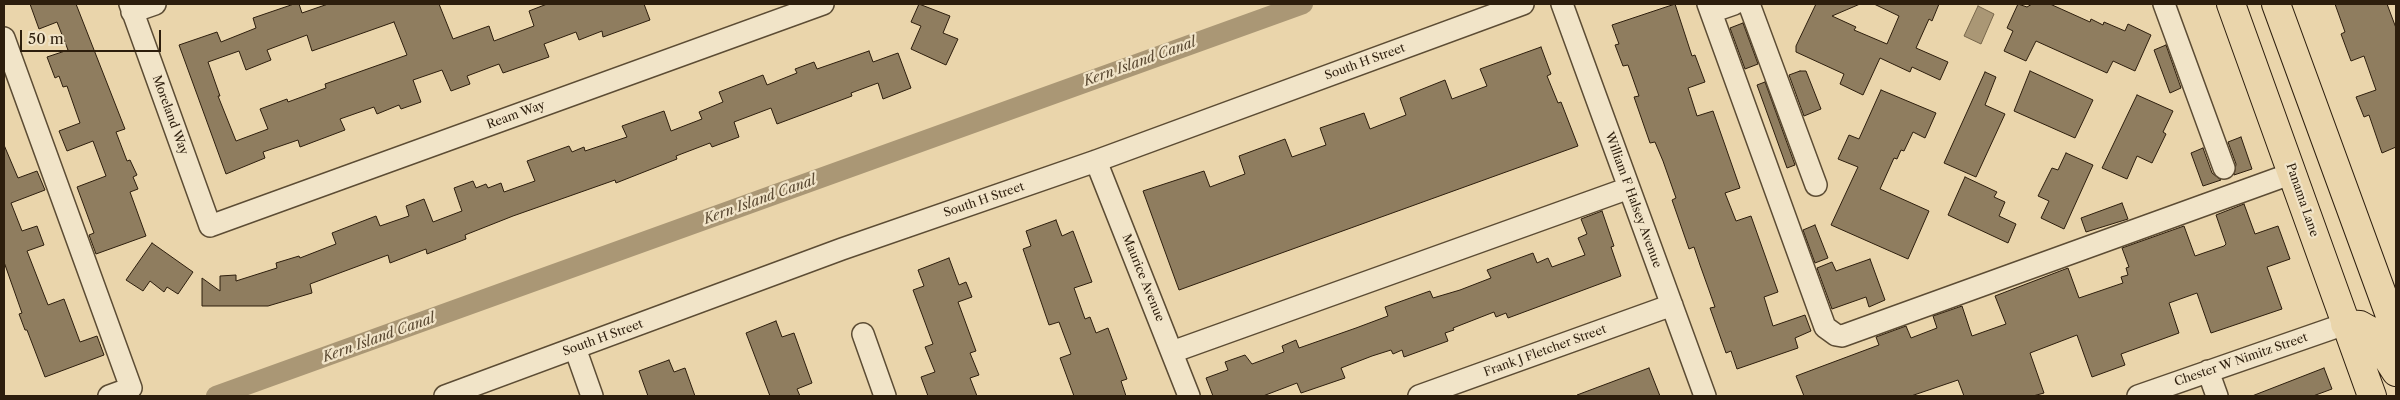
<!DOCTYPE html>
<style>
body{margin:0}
#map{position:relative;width:2400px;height:400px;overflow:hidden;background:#ead5ab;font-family:"Libre Caslon Text",serif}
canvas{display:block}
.frame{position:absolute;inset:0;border:5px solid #2d1e0d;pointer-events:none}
.scale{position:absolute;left:20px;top:30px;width:141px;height:22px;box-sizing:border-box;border:2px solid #2d1e0d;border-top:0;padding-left:6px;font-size:15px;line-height:18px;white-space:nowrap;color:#2d1e0d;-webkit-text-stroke:4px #f1e4c8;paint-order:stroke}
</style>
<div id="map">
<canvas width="2400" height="400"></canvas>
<div class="frame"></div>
<div class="scale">50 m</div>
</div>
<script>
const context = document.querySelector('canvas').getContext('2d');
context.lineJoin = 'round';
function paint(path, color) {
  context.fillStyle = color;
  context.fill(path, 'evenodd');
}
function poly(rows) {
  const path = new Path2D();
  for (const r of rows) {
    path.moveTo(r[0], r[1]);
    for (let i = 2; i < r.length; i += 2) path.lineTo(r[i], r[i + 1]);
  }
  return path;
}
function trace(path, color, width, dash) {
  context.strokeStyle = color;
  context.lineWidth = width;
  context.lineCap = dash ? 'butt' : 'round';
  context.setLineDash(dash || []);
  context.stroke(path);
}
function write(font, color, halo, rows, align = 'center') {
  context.font = font + ' "Libre Caslon Text",serif';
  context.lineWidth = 4.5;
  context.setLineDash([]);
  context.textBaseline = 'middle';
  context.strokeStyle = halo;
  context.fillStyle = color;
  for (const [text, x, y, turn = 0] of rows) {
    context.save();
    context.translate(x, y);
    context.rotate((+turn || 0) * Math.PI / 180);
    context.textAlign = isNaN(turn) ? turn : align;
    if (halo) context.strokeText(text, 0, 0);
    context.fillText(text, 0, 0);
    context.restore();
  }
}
const water = poly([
 [1978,6,1994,14,1981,44,1964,36,1978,6]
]);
paint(water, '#aa9775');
trace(water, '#78674b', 1);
trace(poly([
 [216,396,1303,4]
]), '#aa9775', 20);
const building = poly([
 [30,4,76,4,125,129,116,132,127,161,130,160,137,175,133,177,138,189,130,192,146,236,96,254,89,235,94,233,77,187,106,176,93,141,67,151,59,131,80,123,67,86,63,87,59,76,55,78,47,57,68,50,57,22,39,29,30,4],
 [294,4,299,4,302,13,328,4,439,4,453,39,489,26,494,41,534,26,529,11,547,4,644,4,650,20,603,37,602,31,579,40,576,32,544,44,549,57,503,73,499,64,467,76,470,84,451,91,442,70,413,80,421,102,401,109,399,105,377,114,374,107,340,119,345,130,300,147,298,140,263,152,265,158,226,174,179,45,217,32,221,42,256,28,253,18,294,4],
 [394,22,407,55,325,84,326,88,288,102,287,99,260,109,268,129,236,141,218,96,220,96,208,62,239,51,246,70,271,60,267,50,307,35,312,51,394,22],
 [919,4,950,16,943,33,958,39,946,65,911,49,921,26,911,22,919,4],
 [1675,4,1692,56,1695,55,1705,82,1688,88,1697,116,1713,111,1740,188,1725,193,1736,221,1751,216,1778,292,1764,297,1773,326,1805,315,1811,331,1795,338,1798,348,1737,369,1731,351,1726,353,1710,308,1715,307,1700,265,1694,247,1689,249,1672,200,1676,198,1663,161,1655,142,1650,143,1634,97,1639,96,1628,65,1623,66,1615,45,1619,44,1612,25,1675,4],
 [1816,4,1860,4,1832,16,1856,27,1854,30,1887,44,1899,16,1874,4,1939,4,1932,21,1929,19,1916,48,1948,62,1940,80,1912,67,1910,72,1880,58,1863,95,1840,84,1844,74,1796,52,1796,46,1816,4],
 [2018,4,2027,7,2032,4,2050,4,2090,22,2091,19,2103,25,2104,22,2125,31,2128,24,2151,35,2135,71,2113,61,2107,73,2036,41,2026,61,2004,51,2013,31,2007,28,2018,4],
 [2335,4,2387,4,2396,28,2396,147,2382,153,2369,115,2364,117,2356,97,2376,90,2364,56,2351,61,2341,34,2345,32,2335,4],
 [1743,23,1758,64,1745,69,1730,28,1743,23],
 [2166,45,2181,88,2170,93,2154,50,2166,45],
 [1541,47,1551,74,1547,76,1558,103,1561,102,1578,146,1179,290,1143,191,1204,171,1210,187,1245,174,1239,156,1285,139,1292,157,1326,145,1320,128,1364,113,1370,129,1406,115,1400,98,1445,80,1452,99,1487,86,1480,69,1541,47],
 [869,51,873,62,898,53,911,88,883,99,878,83,851,93,852,96,777,124,771,108,734,122,739,137,712,147,710,143,676,156,677,159,616,183,615,180,513,216,465,235,466,239,427,254,426,249,390,263,388,255,310,284,312,293,268,306,202,306,202,278,220,291,220,276,236,275,236,281,277,268,276,263,299,256,300,258,336,244,332,233,376,216,380,226,409,216,406,206,424,199,433,222,462,211,454,188,473,181,476,188,486,184,488,188,501,183,504,192,535,181,527,161,569,146,572,152,584,147,585,151,627,137,622,126,664,111,671,131,702,119,699,112,723,102,719,92,763,75,767,85,797,73,795,69,814,62,817,69,869,51],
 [1800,71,1806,71,1821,109,1804,116,1789,75,1800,71],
 [2030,71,2093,100,2075,138,2014,111,2030,71],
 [1985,72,1996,77,1985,105,2005,114,1976,177,1944,163,1985,72],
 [1765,82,1795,165,1787,168,1757,85,1765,82],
 [1881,90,1936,113,1925,138,1913,132,1904,151,1901,150,1897,159,1894,158,1880,189,1929,211,1908,259,1831,225,1858,167,1838,159,1849,135,1859,139,1881,90],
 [2137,95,2173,111,2163,132,2166,134,2152,163,2137,156,2127,179,2102,168,2137,95],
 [2241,137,2252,169,2234,175,2236,164,2228,142,2241,137],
 [4,145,18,178,37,171,45,190,11,203,22,231,37,226,44,245,27,251,48,305,64,299,80,342,97,336,104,355,45,377,27,330,25,330,19,314,22,313,4,262,4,145],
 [2203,148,2212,173,2221,180,2203,186,2191,153,2203,148],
 [2066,153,2093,165,2064,229,2041,218,2049,201,2038,196,2052,168,2058,170,2066,153],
 [1965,177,1997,192,1994,197,2005,202,1999,216,2016,224,2008,243,1948,215,1965,177],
 [2122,203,2128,219,2086,232,2081,218,2122,203],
 [2244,204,2255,234,2278,226,2290,259,2267,267,2282,309,2211,333,2197,293,2169,303,2179,333,2121,354,2125,365,2092,377,2077,335,2030,353,2044,393,2033,396,1964,396,1958,380,1911,396,1804,396,1796,376,1879,345,1876,337,1906,326,1911,338,1937,328,1933,316,1962,306,1972,336,2006,324,1995,296,2068,268,2079,298,2123,283,2121,277,2128,275,2126,268,2129,267,2122,248,2184,226,2195,256,2224,246,2226,244,2216,215,2244,204],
 [1602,211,1614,246,1611,247,1621,276,1508,318,1506,313,1496,317,1494,312,1453,328,1454,330,1445,333,1448,341,1404,357,1402,350,1393,354,1391,350,1372,356,1341,368,1345,378,1301,393,1297,383,1263,396,1213,396,1206,378,1228,370,1225,362,1245,355,1252,364,1284,352,1282,346,1296,340,1299,348,1356,328,1388,316,1385,307,1430,291,1433,298,1460,290,1491,278,1487,270,1533,253,1537,263,1548,258,1552,267,1585,255,1578,238,1587,234,1581,219,1602,211],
 [1056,220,1062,236,1073,231,1092,282,1074,288,1085,319,1090,317,1096,333,1108,328,1127,379,1121,381,1126,396,1074,396,1060,358,1071,354,1059,322,1049,325,1023,249,1031,246,1026,231,1056,220],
 [1815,225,1828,258,1815,263,1803,230,1815,225],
 [152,243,193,272,178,294,167,287,164,292,150,281,143,291,126,280,152,243],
 [949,258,959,285,966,282,972,297,958,302,976,351,970,353,979,375,970,378,977,396,928,396,921,377,935,372,925,347,933,344,913,290,924,286,918,270,949,258],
 [1870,259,1885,300,1869,307,1866,297,1832,309,1817,268,1832,262,1836,271,1870,259],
 [776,321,782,337,794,333,812,383,797,389,800,396,770,396,746,333,776,321],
 [669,360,674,372,685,368,695,396,648,396,639,371,669,360],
 [1649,368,1660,396,1578,396,1577,395,1649,368],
 [2324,368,2332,389,2313,396,2252,396,2324,368]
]);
paint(building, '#8f7d5f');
trace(building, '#2d1e0d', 1);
const minor = poly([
 [130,4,210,226,823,4],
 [1562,4,1705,396],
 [1708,4,1825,327,1836,335,1842,336,2293,173],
 [1749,4,1816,185],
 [2164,4,2224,168],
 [132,12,155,4],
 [1711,12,1734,4],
 [4,38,131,388,109,396],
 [1096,161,1189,396],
 [863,334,885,396],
 [575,348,592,396],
 [1172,352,1629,188],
 [2208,371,2217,396],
 [445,396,842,249,1096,161,1523,4],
 [1419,396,1672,305],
 [2138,396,2345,324]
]);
const major = poly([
 [2231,4,2372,396],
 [2276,4,2396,332],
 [2345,324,2360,325,2369,330,2396,372]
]);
trace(minor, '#5c4c34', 24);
trace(major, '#2d1e0d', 30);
trace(minor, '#f1e4c8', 21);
trace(major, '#ead5ab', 28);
write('12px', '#2d1e0d', '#f1e4c8', [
 ["South H Street",1365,62,-20],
 ["Moreland Way",170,115,70],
 ["Ream Way",516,115,-20],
 ["South H Street",984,200,-19],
 ["William F Halsey Avenue",1633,200,70],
 ["Panama Lane",2302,200,71],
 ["Maurice Avenue",1143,278,68],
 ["South H Street",603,338,-20],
 ["Frank J Fletcher Street",1545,351,-20],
 ["Chester W Nimitz Street",2241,360,-19]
]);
write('italic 14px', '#594831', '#f1e4c8', [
 ["Kern Island Canal",1140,62,-20],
 ["Kern Island Canal",760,200,-20],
 ["Kern Island Canal",379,338,-20]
]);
</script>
